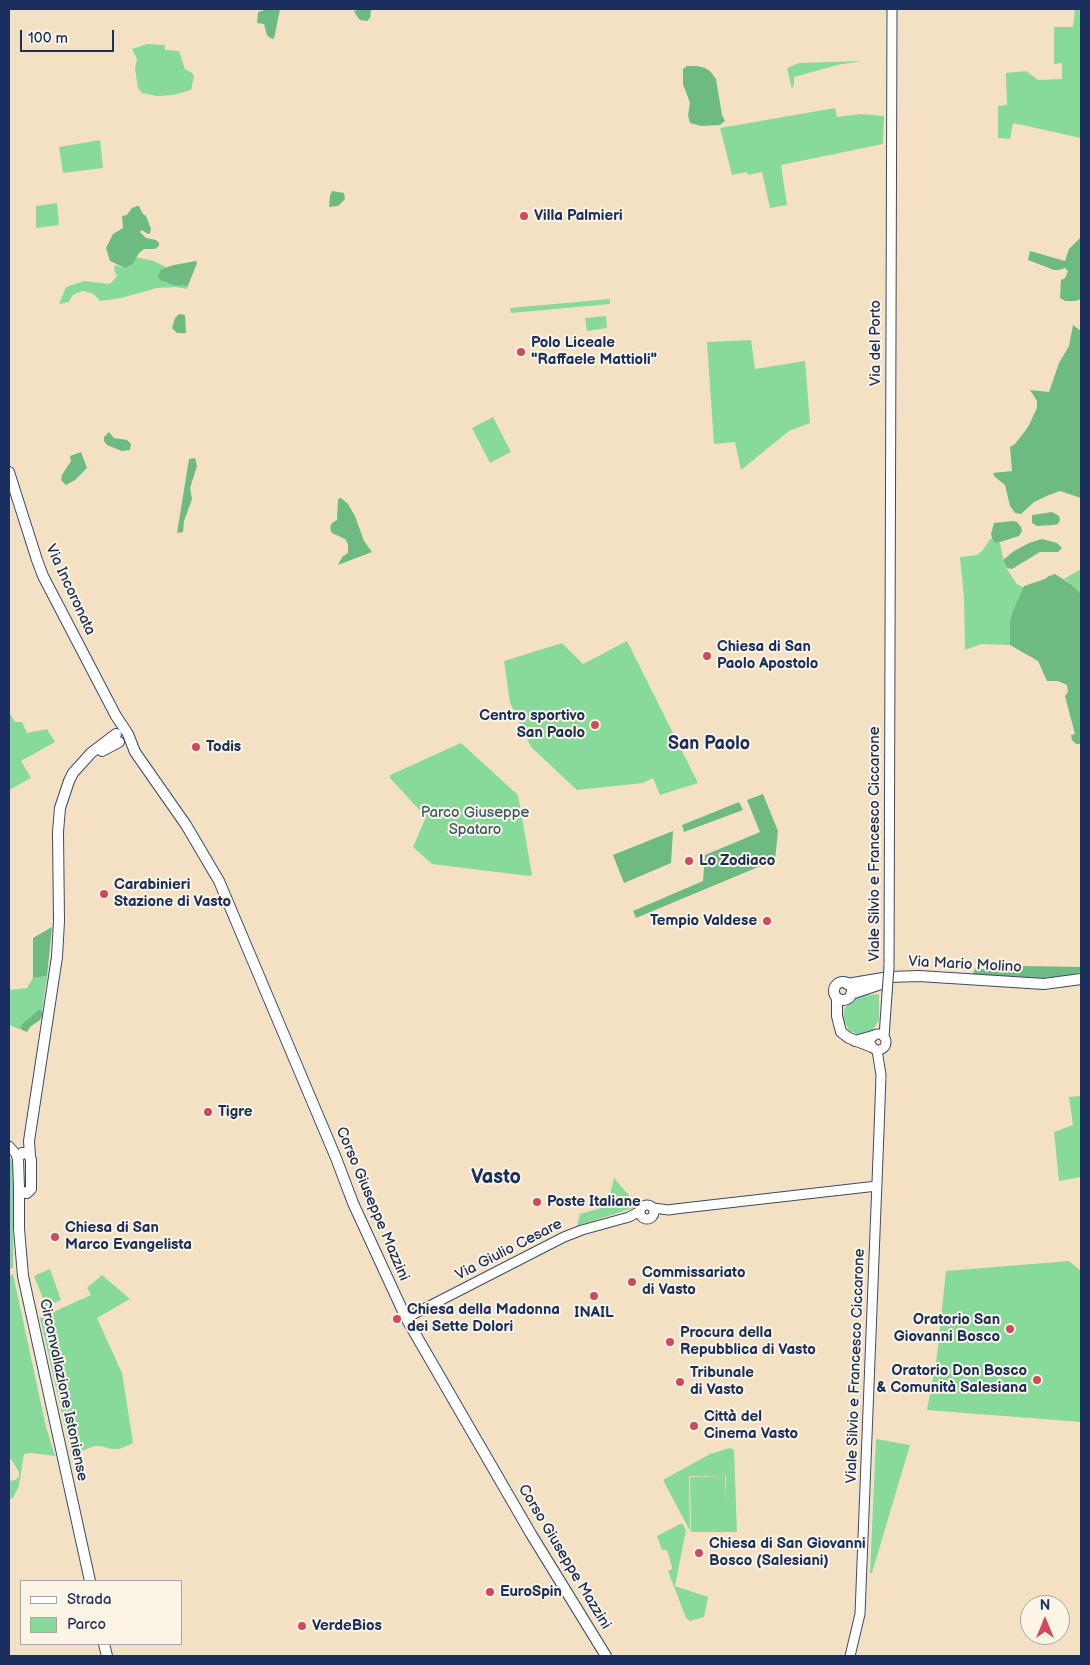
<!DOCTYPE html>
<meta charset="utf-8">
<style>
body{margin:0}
#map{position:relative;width:1090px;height:1665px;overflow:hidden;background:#f4e1c4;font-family:"Balsamiq Sans",sans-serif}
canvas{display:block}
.frame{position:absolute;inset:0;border:10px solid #1b2f5e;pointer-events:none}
.legend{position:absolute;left:20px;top:1580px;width:162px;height:65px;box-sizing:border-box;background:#fcf5e5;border:1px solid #a2a6af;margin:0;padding:6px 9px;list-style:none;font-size:15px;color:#1b2f5e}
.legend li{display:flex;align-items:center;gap:10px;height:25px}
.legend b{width:25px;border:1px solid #a2a6af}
.north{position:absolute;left:1020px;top:1595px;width:50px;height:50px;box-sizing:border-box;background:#fcf5e5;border:1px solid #a2a6af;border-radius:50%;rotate:0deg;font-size:14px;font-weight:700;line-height:20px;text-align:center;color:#1b2f5e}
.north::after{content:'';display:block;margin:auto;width:18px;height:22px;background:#d1495b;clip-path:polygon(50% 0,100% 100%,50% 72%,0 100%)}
.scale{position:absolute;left:20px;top:30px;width:94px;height:22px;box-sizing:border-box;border:2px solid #1b2f5e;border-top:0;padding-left:6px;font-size:15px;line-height:18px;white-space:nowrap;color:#1b2f5e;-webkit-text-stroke:4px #fcf5e5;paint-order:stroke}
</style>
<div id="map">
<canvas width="1090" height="1665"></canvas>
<div class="frame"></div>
<ul class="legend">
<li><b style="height:6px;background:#fff"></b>Strada</li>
<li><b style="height:14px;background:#88da9b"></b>Parco</li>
</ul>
<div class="north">N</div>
<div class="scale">100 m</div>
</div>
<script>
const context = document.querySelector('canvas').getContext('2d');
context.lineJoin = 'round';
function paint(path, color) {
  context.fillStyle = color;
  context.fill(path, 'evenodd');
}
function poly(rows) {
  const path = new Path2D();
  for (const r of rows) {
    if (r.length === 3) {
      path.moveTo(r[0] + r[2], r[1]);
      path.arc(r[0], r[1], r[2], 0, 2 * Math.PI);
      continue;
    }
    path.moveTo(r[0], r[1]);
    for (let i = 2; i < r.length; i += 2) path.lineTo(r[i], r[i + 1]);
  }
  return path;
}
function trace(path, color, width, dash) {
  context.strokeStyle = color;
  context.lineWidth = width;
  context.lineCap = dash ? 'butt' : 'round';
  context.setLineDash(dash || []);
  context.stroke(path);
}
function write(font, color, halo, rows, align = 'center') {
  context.font = font + ' "Balsamiq Sans",sans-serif';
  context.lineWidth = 4;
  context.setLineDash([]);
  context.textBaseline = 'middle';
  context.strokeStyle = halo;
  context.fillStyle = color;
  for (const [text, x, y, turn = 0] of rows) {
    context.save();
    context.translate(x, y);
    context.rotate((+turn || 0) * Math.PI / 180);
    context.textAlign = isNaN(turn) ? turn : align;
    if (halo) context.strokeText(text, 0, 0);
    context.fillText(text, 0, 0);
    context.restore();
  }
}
paint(poly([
 [1075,9,1081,9,1081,138,1013,123,1010,139,998,138,998,106,1007,105,1006,73,1026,71,1038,80,1062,79,1062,63,1054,64,1054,27,1073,27],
 [147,44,165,45,165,50,179,51,185,69,192,73,194,77,191,90,173,95,157,96,142,93,138,88,135,69,137,59,132,49],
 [862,61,837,65,794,77,794,84,792,89,787,68,799,63],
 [835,108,837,117,861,114,884,116,883,144,781,165,787,205,770,208,762,172,748,175,747,172,732,175,720,128],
 [100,140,103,168,63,173,59,147],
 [57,203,59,225,36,228,36,206],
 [135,257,154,261,166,267,161,269,166,283,188,286,187,289,176,287,157,288,121,298,100,301,94,294,84,291,76,293,72,296,69,302,59,304,66,287,84,281,110,284,117,276,114,270,115,265,125,268,133,264],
 [610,299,610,304,511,313,510,308],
 [606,316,607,328,587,331,585,318],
 [751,340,755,369,805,361,810,423,789,431,741,470,735,442,714,444,707,342],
 [493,417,511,452,490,463,472,428],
 [991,538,993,542,1000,543,1004,563,1010,574,1017,584,1024,588,1012,613,1010,622,1010,645,981,644,965,650,964,598,960,557,977,555,982,551],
 [1081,569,1081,594,1072,585,1064,579],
 [627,641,698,783,660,795,653,778,643,783,577,790,531,747,510,703,504,661,562,643,583,664],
 [9,712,15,722,22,722,27,733,47,729,55,742,21,761,31,778,9,790],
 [461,743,518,795,532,875,529,876,432,864,413,847,426,817,390,778,390,775],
 [47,976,42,1012,40,1010,38,1011,22,1024,20,1028,22,1030,9,1025,9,990,27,988,33,978],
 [879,994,879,1020,871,1033,858,1035,849,1030,843,1019,844,1009,850,1002,859,996],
 [1081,1096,1081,1177,1059,1181,1054,1132,1073,1125,1069,1097],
 [9,1155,12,1162,14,1175,13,1268,9,1269],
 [614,1178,632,1199,633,1208,577,1226,580,1214,605,1207,609,1199],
 [1069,1261,1081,1271,1081,1422,927,1410,937,1355,946,1271],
 [50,1269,61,1300,46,1306,34,1276],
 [13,1274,46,1427,55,1456,31,1453,24,1454,19,1486,13,1498,9,1499,9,1481,15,1480,19,1477,19,1472,11,1459,9,1457,9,1276],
 [102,1275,130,1299,97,1318,122,1373,133,1443,119,1449,111,1449,101,1446,94,1446,82,1451,73,1462,40,1318,91,1295,87,1288],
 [876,1439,910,1445,872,1573,870,1573],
 [730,1448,734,1450,737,1532,691,1532,690,1477,725,1476,726,1502,726,1476,689,1476,690,1531,663,1480,710,1454],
 [682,1523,686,1530,675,1586,708,1597,704,1617,690,1621,686,1618,668,1571,672,1569,672,1567,667,1550,662,1550,657,1536]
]), '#88da9b');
paint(poly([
 [268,9,280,9,274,39,270,38,267,35,264,24,257,23,258,12],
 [361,9,371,9,370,18,367,21,360,20,356,15,354,11],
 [687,66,697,66,705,68,710,71,716,79,722,115,725,121,720,125,701,126,690,123,688,115,690,103,683,84,683,69],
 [332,191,344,193,345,199,338,206,329,207,330,195],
 [137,206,139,206,143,214,146,216,151,229,150,233,148,234,142,230,140,232,146,238,156,240,159,243,159,246,155,249,144,249,139,253,133,264,125,268,110,261,106,248,113,234,123,228,122,216,127,215,132,208],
 [1080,238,1081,299,1075,301,1065,301,1060,298,1061,280,1065,278,1068,271,1065,268,1059,270,1054,270,1028,260,1030,251,1065,261,1069,249],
 [196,261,197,263,188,286,173,285,160,280,158,276,161,269,174,265],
 [179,314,185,315,186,333,177,333,172,328,175,318],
 [1073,325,1081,331,1081,498,1060,491,1049,495,1034,502,1021,514,1015,513,1010,506,1005,485,995,477,993,473,1012,471,1010,447,1015,444,1028,427,1037,408,1037,401,1030,390,1049,392,1059,363,1069,346],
 [109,432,114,438,127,440,131,444,130,450,122,451,107,445,104,441,104,437],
 [81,452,87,468,75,480,66,485,61,480,62,475,71,461,70,456],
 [195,458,197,466,190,488,192,499,184,521,183,532,177,533,189,459],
 [341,498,348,504,355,516,364,541,372,552,338,565,342,557,348,553,348,544,345,539,332,533,330,528,332,523,337,520,338,499],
 [1052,512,1059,516,1060,520,1058,524,1054,525,1037,526,1032,523,1032,515],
 [1013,521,1017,522,1021,527,1022,531,1019,536,997,543,993,542,991,534,994,523],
 [1042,539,1057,543,1062,548,1058,552,1040,552,1012,569,1007,568,1003,560,1014,551,1029,543],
 [1055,574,1072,585,1081,594,1081,743,1080,744,1076,744,1072,740,1071,735,1075,734,1065,696,1068,692,1067,685,1058,681,1047,681,1038,661,1010,645,1010,622,1012,613,1024,586,1045,579,1049,576],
 [763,794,778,831,775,860,636,918,633,911,703,881,705,855,760,832,747,800],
 [739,802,743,810,684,832,682,825],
 [673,831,671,863,624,883,613,855],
 [52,927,47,976,33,978,33,938],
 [1024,966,1080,967,1081,972,1064,977,1022,979,973,976,973,973,976,968,989,970,1011,970],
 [40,1009,43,1013,40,1020,30,1027,27,1032,22,1030,20,1028,22,1024]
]), '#6eba83');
const tertiary = poly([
 [889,967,892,9],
 [878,1042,8],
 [884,1037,887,994],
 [9,1146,16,1154,18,1161],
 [647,1212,7],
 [653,1208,669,1210,675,1209,877,1186],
 [406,1318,564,1237,582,1230,629,1217,640,1211],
 [850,1656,860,1614,879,1131,881,1075,877,1050]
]);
const secondary = poly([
 [9,472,37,560,43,576,116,716,126,731],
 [128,734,135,752,186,825,219,881,336,1158,353,1203,406,1318,531,1534,606,1656],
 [102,751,119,742],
 [843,991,9],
 [847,984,889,977,919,976,1044,984,1081,979],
 [851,994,881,984],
 [837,998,837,1016,841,1032,849,1038,872,1047],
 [855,1041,873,1036],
 [22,1153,29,1154,31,1160,31,1189,27,1193,21,1192,19,1188,18,1158,22,1153],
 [30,1156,29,1141,57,957,59,921,58,832,60,808,69,781,73,773,91,753,116,734],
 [19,1188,19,1229,23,1276,90,1581],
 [104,1644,107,1656]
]);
trace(tertiary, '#3c4a6d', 11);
trace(secondary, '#3c4a6d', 12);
trace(tertiary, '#fff', 9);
trace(secondary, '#fff', 10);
const tertiaryBridge = poly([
 [887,994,889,967]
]);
trace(tertiaryBridge, '#3c4a6d', 11, []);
trace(tertiaryBridge, '#fff', 9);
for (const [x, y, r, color] of [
 [524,216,5,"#d1495b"],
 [521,352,5,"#d1495b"],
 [707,656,5,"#d1495b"],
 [595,725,5,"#d1495b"],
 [196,747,5,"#d1495b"],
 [689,861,5,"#d1495b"],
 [104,894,5,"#d1495b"],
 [767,921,5,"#d1495b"],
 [208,1112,5,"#d1495b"],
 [537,1202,5,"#d1495b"],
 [55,1237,5,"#d1495b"],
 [632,1282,5,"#d1495b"],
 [594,1296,5,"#d1495b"],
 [397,1319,5,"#d1495b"],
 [1010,1329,5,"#d1495b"],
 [670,1342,5,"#d1495b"],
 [1037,1380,5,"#d1495b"],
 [680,1382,5,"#d1495b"],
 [694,1426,5,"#d1495b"],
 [699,1553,5,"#d1495b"],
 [490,1592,5,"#d1495b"],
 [302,1626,5,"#d1495b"]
]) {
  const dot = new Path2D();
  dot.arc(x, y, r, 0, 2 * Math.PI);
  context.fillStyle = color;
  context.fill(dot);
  trace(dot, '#fcf5e5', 2);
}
write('bold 15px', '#1b2f5e', '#fcf5e5', [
 ["Villa Palmieri",534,216],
 ["Polo Liceale",531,343],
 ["\"Raffaele Mattioli\"",531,360],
 ["Chiesa di San",717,647],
 ["Paolo Apostolo",717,664],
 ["Centro sportivo",585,716,"right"],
 ["San Paolo",585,733,"right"],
 ["Todis",206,747],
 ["Lo Zodiaco",699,861],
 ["Carabinieri",114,885],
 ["Stazione di Vasto",114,902],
 ["Tempio Valdese",757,921,"right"],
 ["Tigre",218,1112],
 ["Poste Italiane",547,1202],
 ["Chiesa di San",65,1228],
 ["Marco Evangelista",65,1245],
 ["Commissariato",642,1273],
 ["di Vasto",642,1290],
 ["Chiesa della Madonna",407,1310],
 ["dei Sette Dolori",407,1327],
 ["INAIL",594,1313,"center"],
 ["Oratorio San",1000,1320,"right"],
 ["Giovanni Bosco",1000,1337,"right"],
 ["Procura della",680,1333],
 ["Repubblica di Vasto",680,1350],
 ["Oratorio Don Bosco",1027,1371,"right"],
 ["& Comunità Salesiana",1027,1388,"right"],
 ["Tribunale",690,1373],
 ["di Vasto",690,1390],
 ["Città del",704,1417],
 ["Cinema Vasto",704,1434],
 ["Chiesa di San Giovanni",709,1544],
 ["Bosco (Salesiani)",709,1561],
 ["EuroSpin",500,1592],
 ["VerdeBios",312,1626]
], 'left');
write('15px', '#1b2f5e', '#fcf5e5', [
 ["Via del Porto",876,343,-90],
 ["Via Incoronata",70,590,65],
 ["Viale Silvio e Francesco Ciccarone",875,844,-90],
 ["Via Mario Molino",965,965,3],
 ["Corso Giuseppe Mazzini",372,1204,67],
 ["Via Giulio Cesare",509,1250,-27],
 ["Viale Silvio e Francesco Ciccarone",856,1366,-88],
 ["Circonvallazione Istoniense",63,1390,78],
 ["Corso Giuseppe Mazzini",564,1557,59]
]);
write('15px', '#365a6d', '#fcf5e5', [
 ["Parco Giuseppe",475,813],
 ["Spataro",475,830]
]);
write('bold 18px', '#1b2f5e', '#fcf5e5', [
 ["San Paolo",709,744]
]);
write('bold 20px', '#1b2f5e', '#fcf5e5', [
 ["Vasto",496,1178]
]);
</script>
